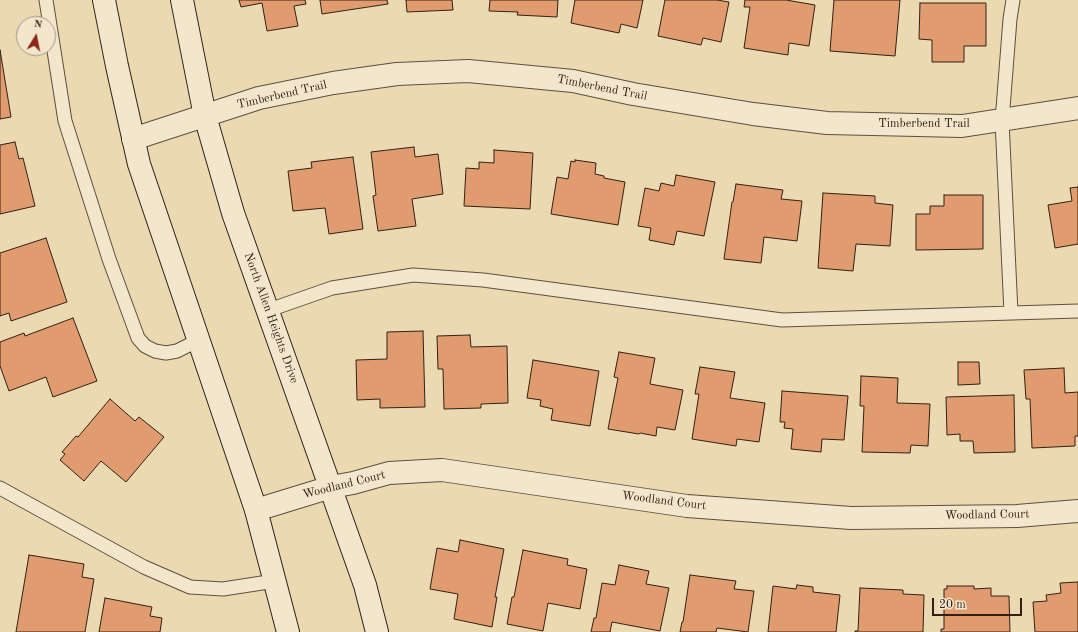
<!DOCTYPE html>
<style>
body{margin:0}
#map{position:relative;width:1078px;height:632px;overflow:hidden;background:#ebd9b2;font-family:"Old Standard TT",serif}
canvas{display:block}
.north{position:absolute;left:16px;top:16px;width:40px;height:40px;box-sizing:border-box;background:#f2e6cd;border:1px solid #a59784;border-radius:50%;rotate:10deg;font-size:11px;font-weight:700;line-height:16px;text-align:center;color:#322016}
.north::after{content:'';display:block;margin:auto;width:14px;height:18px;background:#8f2418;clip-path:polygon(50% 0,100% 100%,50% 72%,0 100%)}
.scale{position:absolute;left:932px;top:598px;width:90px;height:18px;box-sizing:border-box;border:2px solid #322016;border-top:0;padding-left:5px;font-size:12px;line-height:14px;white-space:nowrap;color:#322016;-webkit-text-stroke:3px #f2e6cd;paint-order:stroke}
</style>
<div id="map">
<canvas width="1078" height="632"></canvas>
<div class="north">N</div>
<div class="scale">20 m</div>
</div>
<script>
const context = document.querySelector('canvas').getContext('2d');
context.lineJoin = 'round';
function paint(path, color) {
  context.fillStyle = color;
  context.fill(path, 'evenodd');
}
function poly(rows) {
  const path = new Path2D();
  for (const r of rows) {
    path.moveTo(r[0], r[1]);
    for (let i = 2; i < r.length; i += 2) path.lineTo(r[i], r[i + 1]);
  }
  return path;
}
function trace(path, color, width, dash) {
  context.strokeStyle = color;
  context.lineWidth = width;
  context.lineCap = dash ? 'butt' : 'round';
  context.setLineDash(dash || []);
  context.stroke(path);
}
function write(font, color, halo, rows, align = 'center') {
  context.font = font + ' "Old Standard TT",serif';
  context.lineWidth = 3;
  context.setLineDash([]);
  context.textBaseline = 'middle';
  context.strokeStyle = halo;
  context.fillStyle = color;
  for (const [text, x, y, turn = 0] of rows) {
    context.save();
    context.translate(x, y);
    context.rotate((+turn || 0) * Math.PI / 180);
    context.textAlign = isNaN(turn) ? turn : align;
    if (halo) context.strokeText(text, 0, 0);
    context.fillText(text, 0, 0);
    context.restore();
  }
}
const building = poly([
 [239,0,305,0,306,4,294,6,298,26,267,31,262,3,241,7,239,0],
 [320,0,387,0,388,4,322,14,320,0],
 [406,0,452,0,453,10,407,12,406,0],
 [490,0,558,0,557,17,517,15,518,12,489,11,490,0],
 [575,0,643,0,637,28,621,24,619,33,571,23,575,0],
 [665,0,717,0,729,2,721,42,703,38,701,45,658,36,665,0],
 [745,0,786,0,815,5,809,46,789,43,788,55,744,48,750,7,744,7,745,0],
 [834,0,900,0,895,56,830,51,834,0],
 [920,3,986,3,986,46,964,46,964,62,932,62,932,40,919,39,920,3],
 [0,50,11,117,0,119,0,50],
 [15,142,19,159,23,158,35,206,0,214,0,145,15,142],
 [414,147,415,157,438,154,443,194,412,199,416,226,378,231,373,196,376,195,371,152,414,147],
 [494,150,533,153,530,209,464,206,466,168,479,169,479,162,494,163,494,150],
 [353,157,363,229,329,234,325,208,293,211,288,171,312,168,311,162,353,157],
 [575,160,596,163,595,174,604,176,604,178,625,182,618,225,551,214,557,177,568,179,571,161,575,162,575,160],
 [676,175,715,182,704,236,677,231,674,245,649,240,651,228,638,226,645,188,659,191,661,183,674,186,676,175],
 [736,184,783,190,781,199,802,201,797,241,764,237,761,263,724,259,732,202,733,202,736,184],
 [1078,187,1078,244,1055,248,1048,205,1072,201,1070,188,1078,187],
 [823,193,875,196,875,203,893,205,890,246,856,244,853,271,818,268,823,193],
 [944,195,983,195,983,249,916,250,916,214,930,214,930,206,944,206,944,195],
 [46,238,67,302,11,321,9,313,0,316,0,253,46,238],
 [73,318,97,381,53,397,46,377,9,391,0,366,0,342,24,333,25,336,73,318],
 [423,331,425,407,380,408,380,399,357,400,356,360,387,359,387,332,423,331],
 [470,335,471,347,507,346,508,403,481,404,481,408,444,409,443,369,438,369,437,336,470,335],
 [619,352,655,358,650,384,683,390,675,430,657,427,656,436,640,433,639,434,608,429,618,378,614,377,619,352],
 [533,360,599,371,590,426,551,420,553,409,540,406,541,400,527,398,533,360],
 [958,362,979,362,980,384,958,385,958,362],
 [700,367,735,372,730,398,765,403,759,442,737,439,736,446,692,439,699,394,695,394,700,367],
 [1064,368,1065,393,1078,392,1078,436,1075,436,1075,446,1032,448,1030,399,1026,399,1024,370,1064,368],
 [861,376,898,378,897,403,930,404,928,446,911,445,910,453,862,452,864,406,860,406,861,376],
 [782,391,848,396,844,440,822,439,821,452,791,449,793,429,784,428,785,422,780,422,782,391],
 [1014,395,1015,452,974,453,973,441,960,441,960,434,947,435,946,397,1014,395],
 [110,399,135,421,139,417,164,437,126,482,101,461,84,481,60,460,65,454,62,452,76,436,78,437,110,399],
 [460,540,504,549,495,597,497,597,492,627,454,619,458,594,430,589,437,548,458,552,460,540],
 [523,550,568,559,567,565,587,569,580,609,548,603,543,631,507,624,512,597,514,597,523,550],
 [29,555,84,564,82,577,94,579,85,632,16,632,29,555],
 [619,565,649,571,646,584,669,588,660,631,612,622,610,632,591,632,594,618,596,618,602,583,615,585,619,565],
 [690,575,736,581,734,589,754,591,748,632,717,628,716,632,680,632,682,622,683,622,690,575],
 [1078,582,1078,632,1035,632,1033,602,1047,601,1046,595,1061,593,1060,583,1078,582],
 [797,585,813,587,813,592,840,595,836,632,768,632,773,586,796,589,797,585],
 [947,586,974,586,974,589,991,588,991,596,1009,596,1010,632,941,632,941,629,944,629,944,589,947,589,947,586],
 [860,588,903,590,903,594,924,595,923,632,855,632,855,631,858,631,860,588],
 [105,598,152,607,150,616,162,618,160,632,99,632,105,598]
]);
paint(building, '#e09c6e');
trace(building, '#322016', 1);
const lane = poly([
 [46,0,65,121,109,259,138,338,145,346,155,351,166,353,177,351,199,340],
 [269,310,332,288,413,275,483,280,782,320,1078,311],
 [1011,313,1002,121,1010,19,1013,0],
 [0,488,144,567,190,587,223,589,275,581]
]);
const street = poly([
 [133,139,259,98,333,83,397,74,468,71,573,81,633,94,753,114,827,123,962,126,1078,108],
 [256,510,331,487,353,483,389,473,442,470,687,506,851,518,1017,516,1078,511]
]);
const secondary = poly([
 [104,0,117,66,139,164,256,510,288,632],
 [182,0,205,116,233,213,365,585,377,632]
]);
trace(lane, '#604e3d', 15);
trace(street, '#604e3d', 24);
trace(secondary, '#322016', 24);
trace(lane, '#f2e6cd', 13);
trace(street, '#f2e6cd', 22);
trace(secondary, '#f2e6cd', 22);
write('12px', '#322016', '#f2e6cd', [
 ["Timberbend Trail",602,88,11],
 ["Timberbend Trail",282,95,-13],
 ["Timberbend Trail",924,124],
 ["North Allen Heights Drive",271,318,70],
 ["Woodland Court",344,485,-14],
 ["Woodland Court",664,501,7],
 ["Woodland Court",987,515,-1]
]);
</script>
